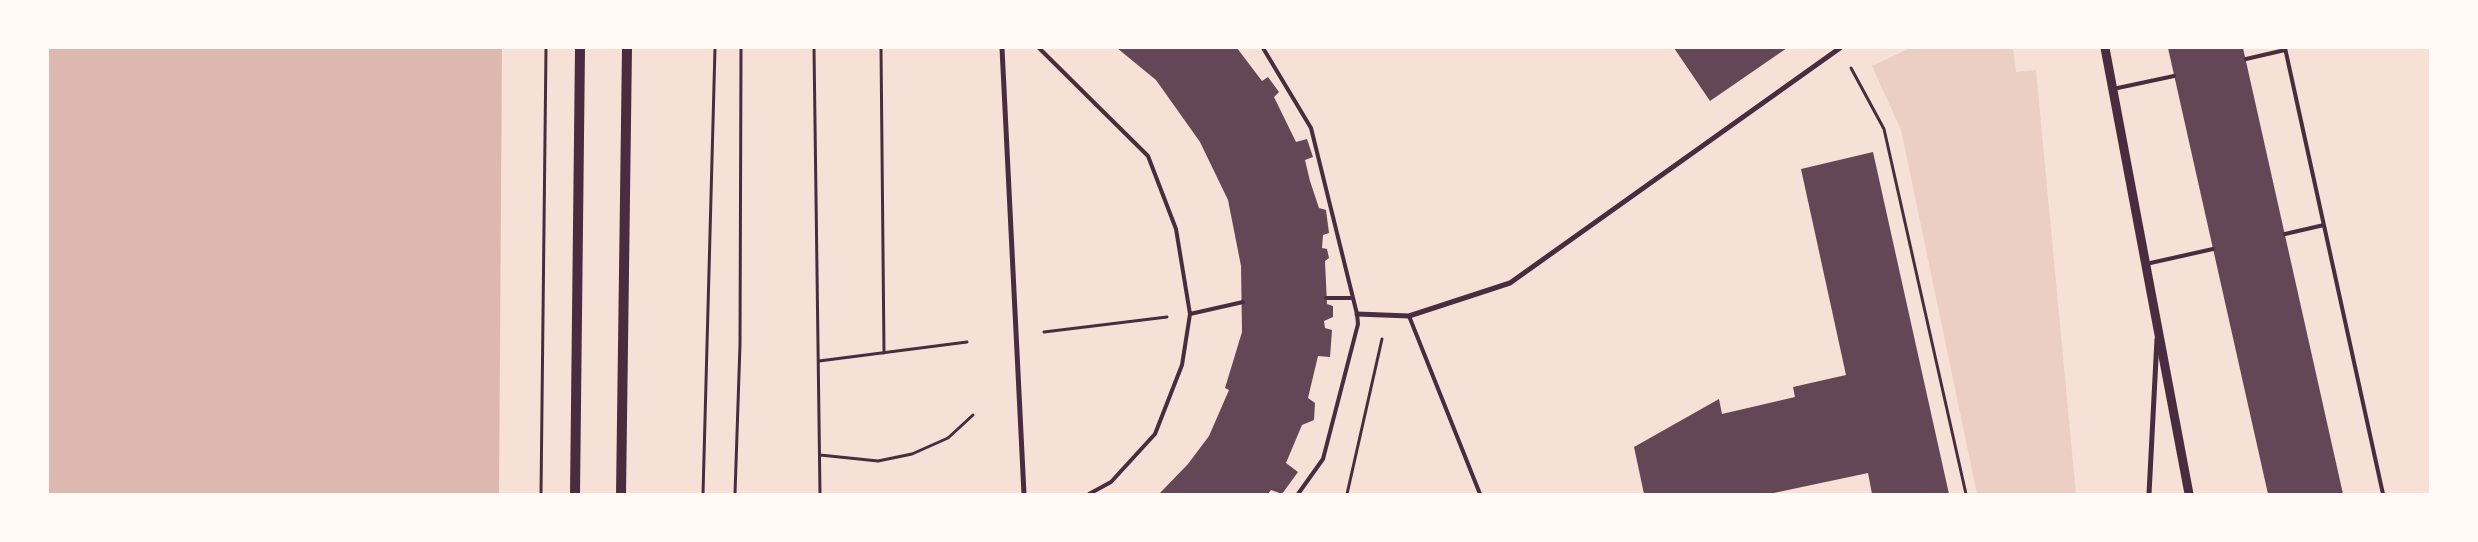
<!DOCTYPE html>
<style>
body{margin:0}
#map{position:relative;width:2478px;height:542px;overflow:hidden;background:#f7e1d7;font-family:Rubik,sans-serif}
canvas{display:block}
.frame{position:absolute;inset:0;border:49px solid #fffaf5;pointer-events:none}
</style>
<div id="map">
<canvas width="2478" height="542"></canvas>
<div class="frame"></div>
</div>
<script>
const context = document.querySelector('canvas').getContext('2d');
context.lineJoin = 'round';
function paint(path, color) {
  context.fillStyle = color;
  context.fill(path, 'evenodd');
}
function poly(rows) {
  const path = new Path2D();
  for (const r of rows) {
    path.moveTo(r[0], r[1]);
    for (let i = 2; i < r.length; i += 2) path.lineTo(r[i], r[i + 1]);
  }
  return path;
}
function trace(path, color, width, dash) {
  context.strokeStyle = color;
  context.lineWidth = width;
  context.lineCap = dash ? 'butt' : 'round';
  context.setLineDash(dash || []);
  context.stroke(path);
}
paint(poly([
 [1910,48,2013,48,2016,72,2036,70,2076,494,1977,494,1901,130,1872,66]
]), '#ebcfc5');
paint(poly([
 [48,48,502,48,499,494,48,494]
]), '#dcb8b0');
paint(poly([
 [1117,48,1237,48,1262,81,1268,77,1279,92,1274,97,1296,142,1307,139,1313,157,1305,160,1310,181,1319,208,1326,210,1329,233,1323,235,1322,248,1327,249,1329,258,1325,261,1327,304,1333,306,1333,317,1324,321,1325,328,1332,330,1330,357,1318,356,1308,398,1315,403,1314,420,1302,425,1286,463,1298,472,1282,494,1271,490,1268,494,1159,494,1188,464,1209,436,1229,390,1225,388,1242,332,1241,266,1228,200,1200,142,1156,80],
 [1674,48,1787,48,1710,101],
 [2168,48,2243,48,2343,494,2268,494],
 [1873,152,1949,494,1872,494,1868,473,1769,494,1644,494,1634,447,1719,399,1722,414,1795,397,1793,387,1846,375,1801,169]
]), '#644757');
trace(poly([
 [814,48,820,494],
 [881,48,884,353],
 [1851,68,1884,129,1966,494],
 [1044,332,1167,317],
 [819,361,967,342],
 [820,455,878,461,912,454,948,438,973,415],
 [541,494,546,48],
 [703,494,715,48],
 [735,494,740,344,741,48],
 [1347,494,1382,339]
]), '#4a2c40', 3);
trace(poly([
 [1039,48,1148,156,1176,229,1190,314,1182,365,1155,434,1111,482,1089,494],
 [1263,48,1311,128,1357,314,1358,324,1323,459,1298,494],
 [2285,48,2383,494],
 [2246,59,2285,50],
 [2113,89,2174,76],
 [2285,234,2324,225],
 [2146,264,2213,249],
 [1326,298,1353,298],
 [1190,314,1243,302],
 [1409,316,1480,494]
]), '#4a2c40', 4);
trace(poly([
 [1002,48,1024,494],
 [1357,314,1409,316,1510,283,1840,48],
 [2149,494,2157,339]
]), '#4a2c40', 5);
trace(poly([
 [2105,48,2189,494]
]), '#4a2c40', 9);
trace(poly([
 [575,494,580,48],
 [621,494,627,48]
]), '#4a2c40', 10);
</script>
